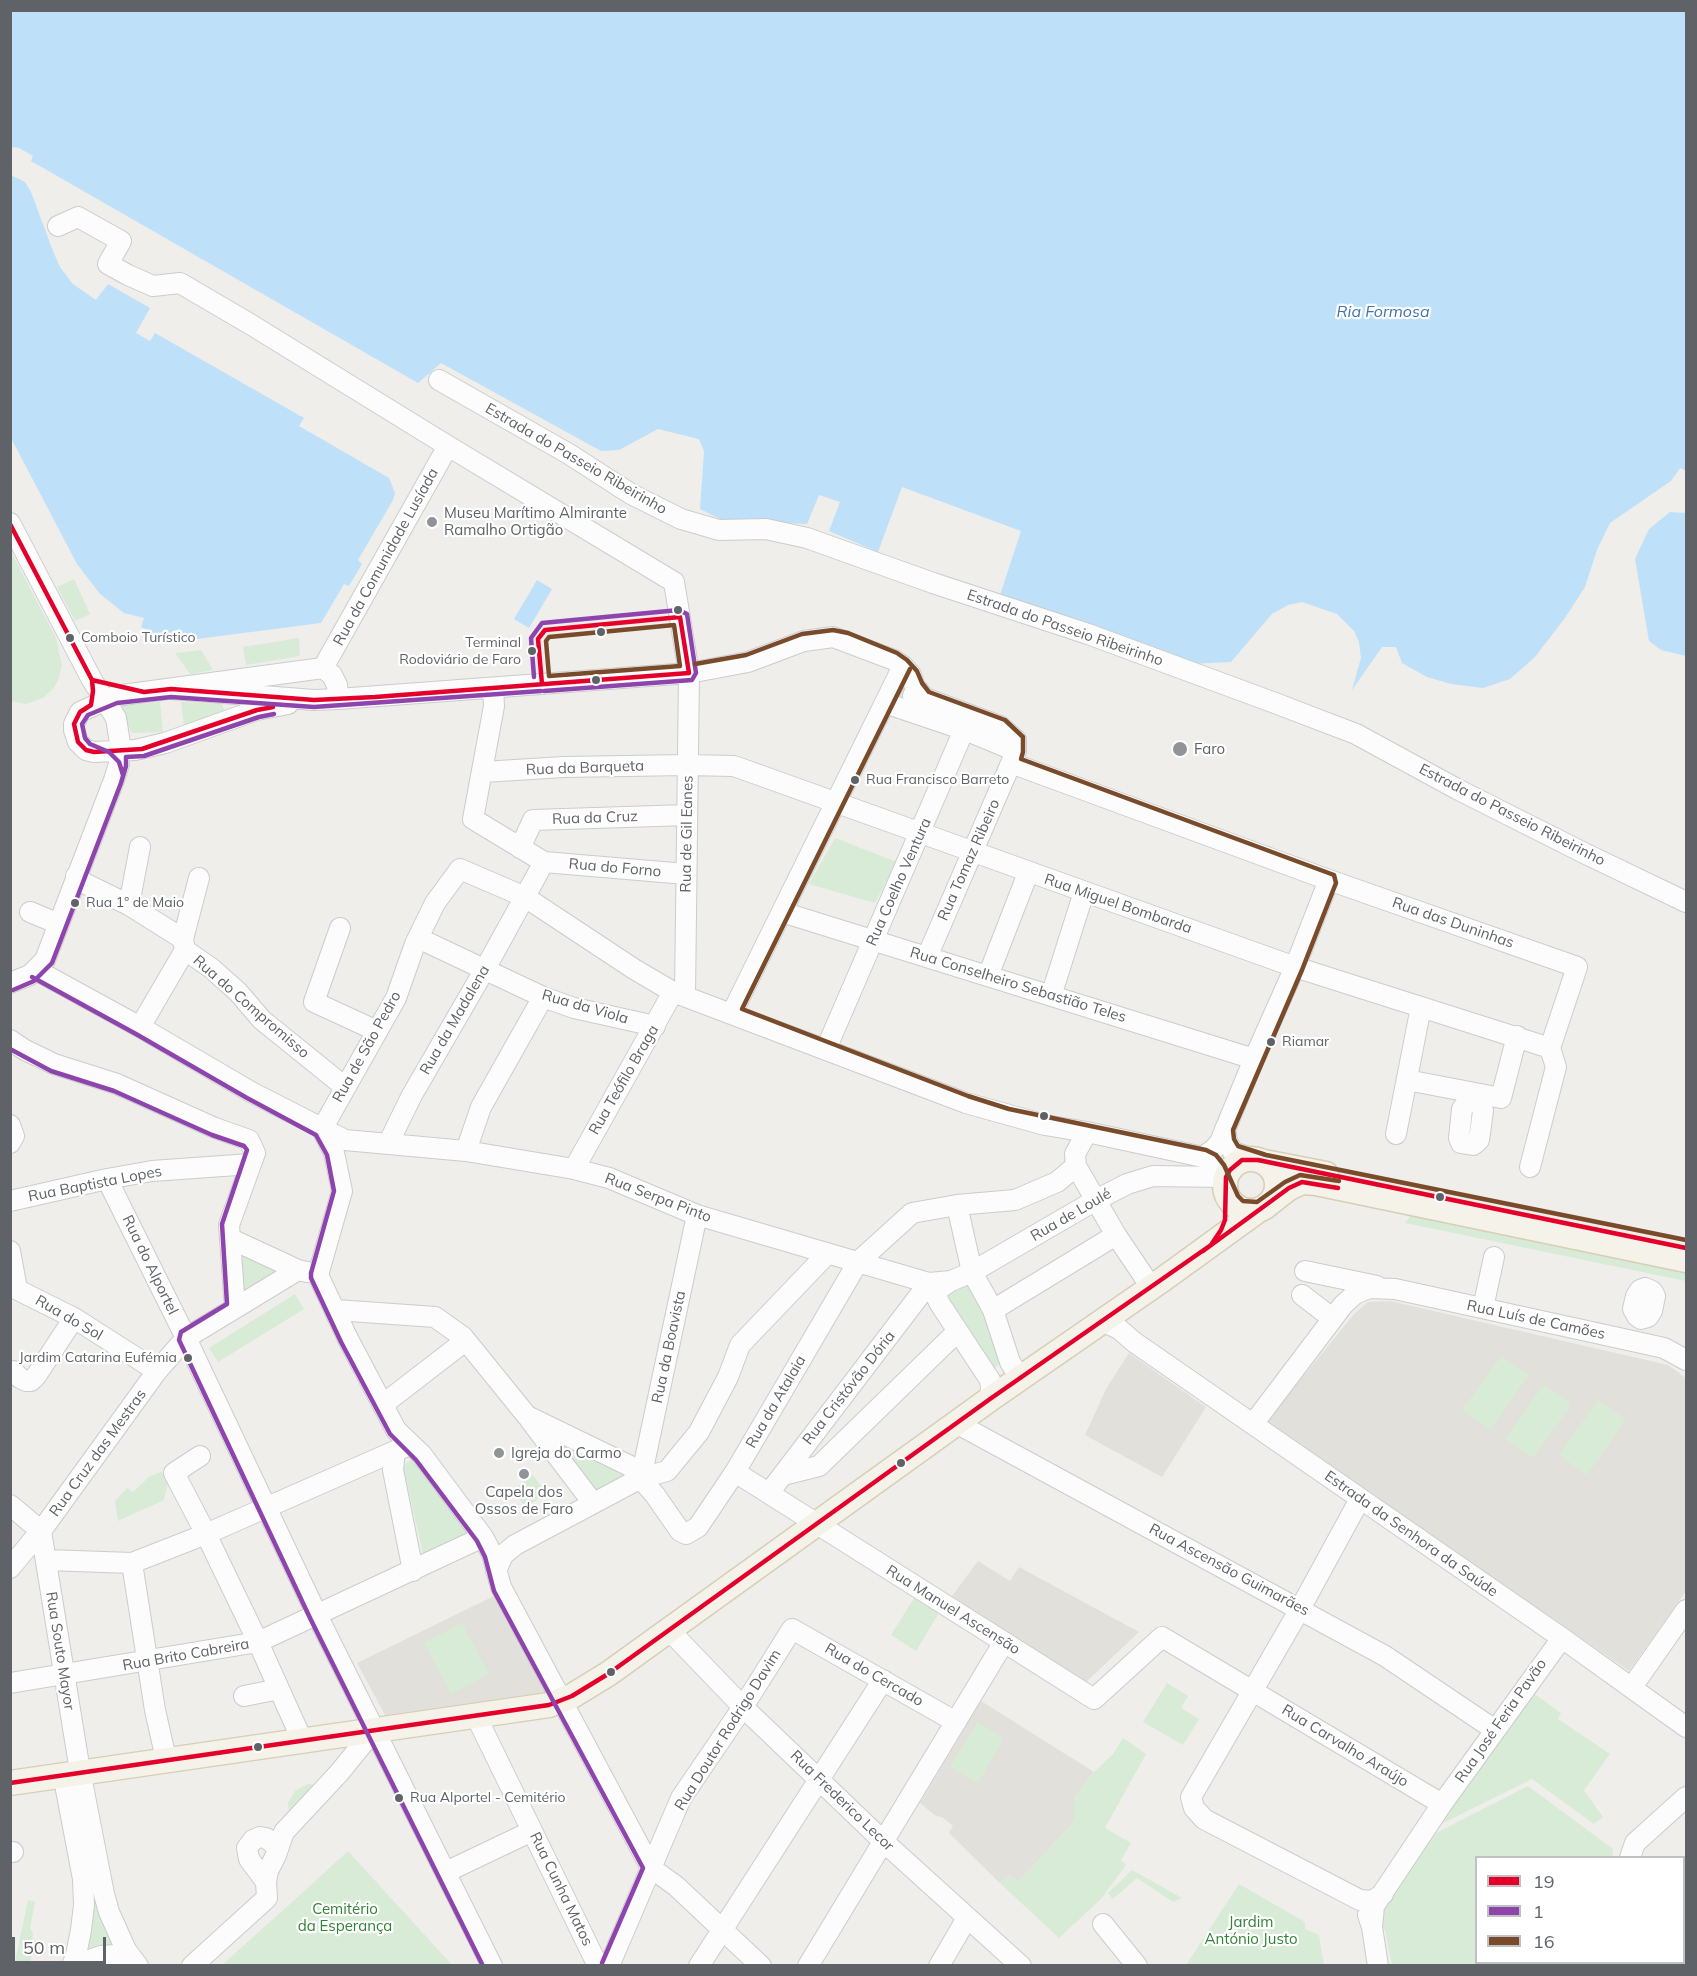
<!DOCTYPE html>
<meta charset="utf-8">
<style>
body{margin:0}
#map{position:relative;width:1697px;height:1976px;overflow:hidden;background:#efeeea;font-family:Mulish,sans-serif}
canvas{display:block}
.frame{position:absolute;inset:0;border:12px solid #5f6368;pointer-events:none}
.legend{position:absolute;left:1475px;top:1856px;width:210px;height:108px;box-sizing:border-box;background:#fff;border:2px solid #bfc1c3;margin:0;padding:8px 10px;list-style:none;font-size:18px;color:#5f6368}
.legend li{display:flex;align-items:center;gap:12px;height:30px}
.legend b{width:30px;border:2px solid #bfc1c3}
.scale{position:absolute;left:12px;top:1937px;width:94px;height:27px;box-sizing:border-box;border:3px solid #5f6368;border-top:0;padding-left:8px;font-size:18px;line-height:21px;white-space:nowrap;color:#5f6368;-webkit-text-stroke:4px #fff;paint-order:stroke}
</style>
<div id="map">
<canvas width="1697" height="1976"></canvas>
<div class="frame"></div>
<ul class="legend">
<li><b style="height:8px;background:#e4002b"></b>19</li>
<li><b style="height:8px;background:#8e44ad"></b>1</li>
<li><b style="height:8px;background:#7a4b2a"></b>16</li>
</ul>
<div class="scale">50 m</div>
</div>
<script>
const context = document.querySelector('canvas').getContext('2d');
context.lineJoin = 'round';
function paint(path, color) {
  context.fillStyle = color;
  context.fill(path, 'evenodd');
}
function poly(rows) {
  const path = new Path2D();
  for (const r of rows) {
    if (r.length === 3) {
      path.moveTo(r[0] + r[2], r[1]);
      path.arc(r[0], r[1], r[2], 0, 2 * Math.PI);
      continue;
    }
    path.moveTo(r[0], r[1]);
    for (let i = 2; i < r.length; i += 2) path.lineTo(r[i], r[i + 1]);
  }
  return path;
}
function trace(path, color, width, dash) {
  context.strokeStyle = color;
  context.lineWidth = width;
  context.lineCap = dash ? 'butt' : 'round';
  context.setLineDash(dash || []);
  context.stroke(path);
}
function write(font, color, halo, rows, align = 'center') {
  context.font = font + ' Mulish,sans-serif';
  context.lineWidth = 4.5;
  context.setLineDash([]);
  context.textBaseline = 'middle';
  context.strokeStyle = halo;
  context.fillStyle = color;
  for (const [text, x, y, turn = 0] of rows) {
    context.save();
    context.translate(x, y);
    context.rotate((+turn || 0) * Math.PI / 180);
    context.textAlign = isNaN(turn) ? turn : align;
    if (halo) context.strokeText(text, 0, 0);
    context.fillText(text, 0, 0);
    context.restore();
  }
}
paint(poly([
 [1390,1301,1668,1365,1686,1378,1686,1591,1629,1671,1266,1422,1354,1314,1368,1302],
 [1129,1353,1206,1407,1162,1477,1085,1435,1107,1387],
 [978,1561,1010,1581,1019,1567,1139,1632,1085,1683,952,1596],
 [496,1595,547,1692,385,1715,357,1663],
 [981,1701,1094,1772,1074,1798,1074,1822,1018,1882,1009,1875,1000,1883,949,1833,953,1826,942,1817,936,1816,920,1803]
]), '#e2e0da');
paint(poly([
 [11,552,56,638,62,666,59,678,54,688,43,698,26,704,11,701],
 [74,579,90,614,75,621,57,587],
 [299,638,300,656,246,665,243,647],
 [201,650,213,670,190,674,175,653],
 [160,702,163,732,132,733,118,706],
 [181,702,222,704,224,710,184,726],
 [835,838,897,862,875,903,809,884],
 [1412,1214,1686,1270,1686,1281,1405,1223],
 [238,1252,278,1265,277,1272,243,1293],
 [971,1283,977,1286,1001,1357,1000,1363,995,1368,989,1367,948,1303,949,1296],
 [295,1294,304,1309,218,1362,209,1348],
 [1501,1356,1529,1375,1490,1430,1462,1410],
 [1544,1384,1572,1404,1533,1458,1505,1439],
 [1598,1400,1626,1420,1587,1475,1559,1455],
 [550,1435,625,1471,630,1477,596,1495],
 [415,1457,470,1533,424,1558,403,1466],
 [161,1472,170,1474,164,1500,118,1521,115,1501,127,1488,133,1492,150,1476],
 [533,1475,546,1493,526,1508,513,1490],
 [914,1598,939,1613,916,1651,891,1635],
 [462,1623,489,1674,451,1694,424,1643],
 [1167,1683,1188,1696,1181,1708,1199,1719,1183,1745,1143,1722],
 [1533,1693,1561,1713,1558,1719,1610,1754,1584,1790,1603,1817,1594,1824,1532,1779,1439,1825],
 [977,1722,1004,1738,978,1783,950,1767],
 [1123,1738,1146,1754,1105,1828,1131,1843,1121,1860,1126,1865,1101,1899,1059,1938,1000,1883,1009,1875,1018,1882,1074,1822,1074,1798,1094,1772,1113,1754],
 [308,1784,317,1785,289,1814,288,1803,295,1791],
 [1528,1786,1613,1849,1612,1857,1476,1858,1476,1962,1586,1963,1584,1965,1392,1965,1385,1930,1377,1923,1379,1909,1436,1833],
 [348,1851,452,1965,222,1965,301,1894],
 [1132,1870,1182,1898,1173,1902,1137,1878,1113,1899,1108,1893],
 [1239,1884,1305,1922,1305,1929,1319,1935,1324,1965,1186,1965],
 [96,1899,120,1952,82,1957,91,1900],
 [28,1900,35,1902,30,1928,33,1933,30,1965,21,1965,15,1962]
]), '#d8ebd6');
paint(poly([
 [10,11,1686,11,1686,471,1680,468,1671,481,1610,523,1597,550,1585,587,1565,618,1535,657,1510,679,1483,688,1451,684,1427,677,1402,663,1396,647,1382,647,1352,690,1361,658,1359,642,1354,631,1337,614,1302,602,1288,605,1272,614,1231,662,1190,664,1000,595,1021,531,902,487,878,552,829,531,840,502,819,495,807,524,722,520,700,509,704,451,699,439,658,429,619,450,601,451,441,363,418,383,31,161,33,156,19,148,11,147],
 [11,175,25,182,31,192,53,251,60,267,73,284,96,300,108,284,150,308,136,333,150,341,155,333,304,418,299,426,389,478,395,493,393,500,358,560,362,564,349,586,344,584,321,623,166,643,150,631,141,627,144,618,124,613,100,594,77,564,11,438],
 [1670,512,1686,513,1686,656,1661,650,1649,641,1635,559,1649,529],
 [537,580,552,589,529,628,514,619]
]), '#bfe0f9');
const minor = poly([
 [58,226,78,217,121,241,108,264,128,275,153,286,180,283,250,324,448,446,674,582,689,673,685,995],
 [439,380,569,454,631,494,681,519,719,530,766,529,807,538,933,583,1088,634,1275,703,1356,734,1457,789,1584,853,1686,902],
 [10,523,92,680,116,718,121,750],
 [323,668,448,446],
 [323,668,332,675,337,685,338,699],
 [493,688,494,706,473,819,544,862,686,874],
 [171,689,314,700,338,699,689,673,748,662,804,641,833,637,894,660,903,666,911,675,915,687,925,698],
 [913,696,925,698,1000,726,1016,740,1016,751,1011,763,927,957],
 [885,703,965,730,1016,751],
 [288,704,257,710,165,743,135,750,94,752,86,750,78,742,74,730,74,724,80,712,115,696,323,668],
 [1011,763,1329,880,1577,967,1550,1048,1556,1067,1530,1167],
 [483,772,564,767,687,765,734,766,1295,967,1550,1048],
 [520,848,533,820,687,815],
 [76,876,86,884,129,905,183,939],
 [129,905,140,847],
 [30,912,59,924],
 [782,912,1254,1059],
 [340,928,314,1002,377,1031],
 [418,938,543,997,574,1008,655,1026],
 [185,950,211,968,238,992,262,1020,345,1087],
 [36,970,140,1027,251,1092,345,1140,466,1151,574,1169,609,1178,697,1215,929,1283,951,1281,972,1272,1096,1200,1127,1184,1153,1176,1222,1177],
 [988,976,1028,873],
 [10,983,30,975,45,960,114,780,119,764,119,750],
 [1051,996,1084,892],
 [732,1013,903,666],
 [140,1027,185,950,183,939,199,878],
 [10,1040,25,1050,54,1064,117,1084,215,1128,249,1140,255,1153,229,1225,235,1308],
 [826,1049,970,716],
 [1407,1080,1501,1098,1517,1036],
 [1469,1092,1468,1101,1462,1109,1459,1138,1461,1143,1473,1145,1479,1140,1483,1111,1481,1103,1484,1095],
 [10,1125,14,1136,10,1143],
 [322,1129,396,998,415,944,435,903,460,869,525,897,634,969,673,992,966,1103,1045,1125,1087,1132,1203,1157,1211,1161,1225,1185],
 [1225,1129,1227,1141,1233,1152,1258,1160],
 [1087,1132,1075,1154,1076,1166,1116,1235,1151,1287],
 [1396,1134,1421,1007],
 [388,1144,412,1095,485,969,544,862],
 [466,1151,481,1107,543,997],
 [1203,1157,1214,1149,1220,1142,1254,1059,1295,967,1329,880],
 [574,1169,673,992],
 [107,1179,186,1338,317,1615,492,1966],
 [10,1201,107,1179,152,1171,251,1164],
 [957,1205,972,1272,993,1310,1010,1362,1020,1378],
 [231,1239,298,1270,307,1272],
 [10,1251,17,1289],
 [1305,1271,1377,1286],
 [318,1275,348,1339,396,1430,422,1455,483,1537,492,1554,501,1587,651,1868,676,1886,761,1966],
 [318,1275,342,1191,334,1153,322,1129],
 [951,1281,939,1289,936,1296,940,1304,990,1380,991,1388,990,1399],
 [10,1286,74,1318,157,1371],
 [1645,1288,1652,1291,1655,1296,1652,1311,1648,1317,1641,1319,1637,1316,1633,1309,1636,1296,1640,1290,1645,1288],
 [1302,1295,1332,1318],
 [1483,1308,1494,1257],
 [336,1310,435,1317,463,1337,527,1416,630,1466,655,1495,680,1531,686,1534,698,1527,735,1472,858,1262,912,1213,957,1205,1015,1200,1057,1182,1076,1166],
 [993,1310,1116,1235],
 [1102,1321,1119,1329,1134,1342,1562,1638,1686,1727],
 [13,1371,20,1378,26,1381,31,1381,36,1376,74,1318],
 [384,1407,390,1399,460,1345,463,1337],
 [530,1420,593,1503],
 [956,1423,1385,1656,1495,1730],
 [1253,1424,1343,1305,1355,1294,1369,1288,1395,1289,1637,1342,1664,1348,1686,1360],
 [405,1447,395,1451,393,1470,413,1571],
 [200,1456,174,1473,206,1534,258,1642,302,1740],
 [735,1472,1094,1699,1162,1637,1442,1804,1374,1906,1372,1927],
 [783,1475,819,1466,957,1332],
 [641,1478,697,1215],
 [769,1493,929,1283],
 [1360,1499,1300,1609,1191,1797,1194,1808,1204,1819,1360,1900,1372,1901,1383,1894],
 [10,1505,41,1531,80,1771,104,1894,109,1912,126,1950,138,1966],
 [46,1560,132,1563,206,1534,395,1451],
 [132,1563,155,1710,166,1759],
 [10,1568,44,1527,157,1371,186,1338,298,1270],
 [496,1571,503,1555,515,1545,641,1478,667,1471,699,1432,728,1377,740,1345,827,1254],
 [669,1630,743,1707,884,1842,1021,1966],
 [10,1683,258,1642,483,1537],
 [1632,1687,1686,1610],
 [244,1696,279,1689],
 [476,1716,598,1966],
 [63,1774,83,1879,84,1905,81,1930,76,1955,72,1966],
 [1442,1804,1562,1638],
 [10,1852,13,1852],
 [1630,1858,1635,1843,1686,1797],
 [446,1872,532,1831],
 [266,1882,249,1859,247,1848,253,1840,260,1837,266,1838,275,1845,277,1852],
 [1368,1915,1372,1927,1378,1966],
 [1103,1924,1137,1966],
 [81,1966,84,1962,101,1956,115,1955,127,1958,138,1966],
 [192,1966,267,1898,266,1882,268,1871,276,1855,284,1832,339,1773,374,1730],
 [609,1966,681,1798,743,1707,792,1629,956,1722],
 [699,1966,883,1680],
 [808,1966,1004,1642],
 [939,1966,967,1918]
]);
const major = poly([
 [1251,1185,26],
 [1264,1162,1326,1174],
 [1267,1205,1289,1188,1302,1182,1316,1183,1686,1260],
 [10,1783,549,1705,572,1696,608,1674,990,1399,1162,1280,1260,1209]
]);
trace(minor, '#cbcccc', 22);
trace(major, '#d7ceb8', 27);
trace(minor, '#fdfcfc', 20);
trace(major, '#f4f2e9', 24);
trace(poly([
 [10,524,92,680,93,691,91,705,80,712,74,724,78,742,86,750,94,752,142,749,257,710,273,707],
 [92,680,144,692,171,689,314,700,375,697,689,673,680,617,545,630,538,639,542,684],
 [1203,1251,1289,1188,1302,1182,1338,1188],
 [10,1783,549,1705,572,1696,608,1674,990,1399,1211,1245,1221,1230,1225,1220,1226,1177,1230,1170,1242,1160,1258,1160,1686,1248]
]), '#e4002b', 4.5);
trace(poly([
 [534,677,531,638,542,623,679,610,687,614,696,673,692,680,544,691],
 [123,775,119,762,109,752,90,744,85,738,82,724,88,715,117,703,171,697,314,707,541,691],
 [32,977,136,1034,247,1098,316,1135,327,1155,334,1191,311,1273,311,1278,341,1342,390,1434,416,1460,477,1541,485,1557,494,1591,643,1868,602,1963],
 [13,990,34,981,52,963,121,783,126,766,126,757,144,756,259,717,274,714],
 [10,1049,51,1071,114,1091,212,1135,244,1146,247,1150,222,1224,227,1304,181,1332,179,1340,310,1618,483,1966]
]), '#8e44ad', 4.5);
trace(poly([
 [674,625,680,666,549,676,546,641,549,637,674,625],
 [695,664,746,655,802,634,833,630,848,633,897,653,907,660,917,671,922,683,929,692,1005,720,1023,737,1023,752,1021,759,1334,875,1336,883,1302,970,1233,1130,1234,1139,1238,1146,1266,1155,1686,1240],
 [910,669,742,1009,968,1096,1009,1109,1206,1150,1216,1155,1224,1165,1238,1196,1243,1201,1257,1202,1285,1182,1300,1175,1339,1181]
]), '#7a4b2a', 4.5);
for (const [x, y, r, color] of [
 [432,522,6,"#919496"],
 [678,610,5,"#5f6368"],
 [601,632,5,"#5f6368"],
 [70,638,5,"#5f6368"],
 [532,651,5,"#5f6368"],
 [596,680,5,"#5f6368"],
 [1180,749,8,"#919496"],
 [855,780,5,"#5f6368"],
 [75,903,5,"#5f6368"],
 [1271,1042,5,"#5f6368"],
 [1044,1116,5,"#5f6368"],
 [1440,1197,5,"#5f6368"],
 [188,1358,5,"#5f6368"],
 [499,1453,6,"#919496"],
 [901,1463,5,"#5f6368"],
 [524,1474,6,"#919496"],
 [611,1672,5,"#5f6368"],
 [258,1747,5,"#5f6368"],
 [399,1798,5,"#5f6368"]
]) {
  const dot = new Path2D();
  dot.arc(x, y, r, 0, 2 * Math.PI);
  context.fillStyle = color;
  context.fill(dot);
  trace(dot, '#fff', 2);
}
write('14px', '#5f6368', '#fff', [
 ["Comboio Turístico",81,638],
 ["Terminal",521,643,"right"],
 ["Rodoviário de Faro",521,660,"right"],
 ["Rua Francisco Barreto",866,780],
 ["Rua 1º de Maio",86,903],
 ["Riamar",1282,1042],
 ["Jardim Catarina Eufémia",177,1358,"right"],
 ["Rua Alportel - Cemitério",410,1798]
], 'left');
write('15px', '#5f6368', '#fff', [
 ["Estrada do Passeio Ribeirinho",576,459,30],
 ["Rua da Comunidade Lusíada",386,557,-61],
 ["Estrada do Passeio Ribeirinho",1065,628,19],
 ["Rua da Barqueta",585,768,-2],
 ["Estrada do Passeio Ribeirinho",1512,815,27],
 ["Rua da Cruz",595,818,-2],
 ["Rua de Gil Eanes",687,834,-89],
 ["Rua Tomaz Ribeiro",969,860,-66],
 ["Rua do Forno",615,868,5],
 ["Rua Coelho Ventura",899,882,-66],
 ["Rua Miguel Bombarda",1118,904,19],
 ["Rua das Duninhas",1453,923,19],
 ["Rua Conselheiro Sebastião Teles",1018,985,17],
 ["Rua do Compromisso",251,1007,41],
 ["Rua da Viola",585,1007,16],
 ["Rua da Madalena",455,1020,-60],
 ["Rua de São Pedro",367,1047,-61],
 ["Rua Teófilo Braga",624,1080,-60],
 ["Rua Baptista Lopes",95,1184,-11],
 ["Rua Serpa Pinto",658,1198,21],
 ["Rua de Loulé",1071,1215,-30],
 ["Rua do Alportel",150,1265,64],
 ["Rua do Sol",69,1318,30],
 ["Rua Luís de Camões",1536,1320,12],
 ["Rua da Boavista",669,1347,-78],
 ["Rua Cristóvão Dória",849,1388,-52],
 ["Rua da Atalaia",776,1402,-60],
 ["Rua Cruz das Mestras",98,1453,-54],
 ["Estrada da Senhora da Saúde",1411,1534,35],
 ["Rua Ascensão Guimarães",1229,1570,28],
 ["Rua Manuel Ascensão",953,1610,32],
 ["Rua Souto Mayor",60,1651,81],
 ["Rua Brito Cabreira",186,1655,-10],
 ["Rua do Cercado",874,1675,30],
 ["Rua José Feria Pavão",1501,1721,-55],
 ["Rua Doutor Rodrigo Davim",728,1730,-58],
 ["Rua Carvalho Araújo",1345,1746,31],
 ["Rua Frederico Lecor",842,1801,44],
 ["Rua Cunha Matos",561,1889,64]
]);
write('15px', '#5f6368', '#fff', [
 ["Museu Marítimo Almirante",444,513],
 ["Ramalho Ortigão",444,530],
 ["Faro",1194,749],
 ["Igreja do Carmo",511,1453],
 ["Capela dos",524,1492,"center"],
 ["Ossos de Faro",524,1509,"center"]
], 'left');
write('15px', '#348238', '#fff', [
 ["Cemitério",345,1909],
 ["da Esperança",345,1926],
 ["Jardim",1251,1922],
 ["António Justo",1251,1939]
]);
write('italic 16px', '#4174aa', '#fff', [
 ["Ria Formosa",1383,312]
]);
</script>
